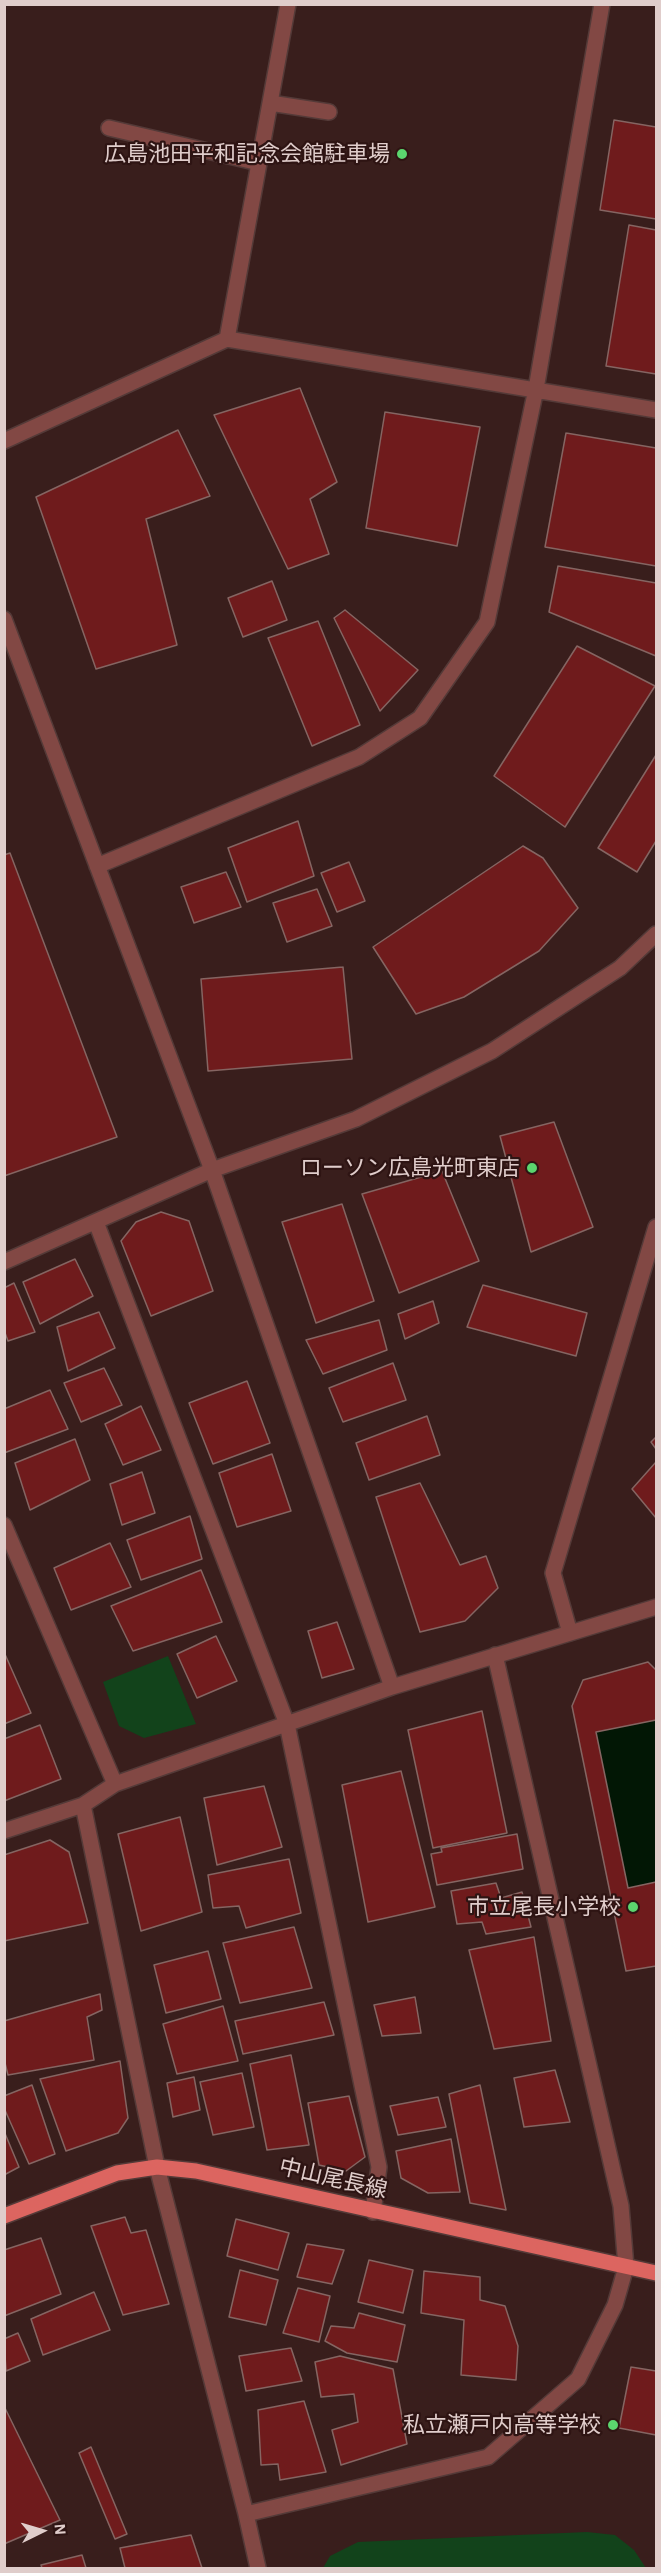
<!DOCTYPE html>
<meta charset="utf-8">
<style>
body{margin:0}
#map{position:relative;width:661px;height:2573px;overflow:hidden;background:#391e1c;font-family:"Alegreya Sans",sans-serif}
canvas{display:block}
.frame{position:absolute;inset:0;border:6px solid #e0cdcb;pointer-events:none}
.north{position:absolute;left:12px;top:2501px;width:60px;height:60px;-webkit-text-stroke:4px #2e1413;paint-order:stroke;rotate:85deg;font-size:16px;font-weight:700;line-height:24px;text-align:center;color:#e0cdcb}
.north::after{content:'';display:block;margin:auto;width:21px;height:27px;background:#e0cdcb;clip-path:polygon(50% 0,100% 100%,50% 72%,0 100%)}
</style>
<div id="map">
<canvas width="661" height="2573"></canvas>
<div class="frame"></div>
<div class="north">N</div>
</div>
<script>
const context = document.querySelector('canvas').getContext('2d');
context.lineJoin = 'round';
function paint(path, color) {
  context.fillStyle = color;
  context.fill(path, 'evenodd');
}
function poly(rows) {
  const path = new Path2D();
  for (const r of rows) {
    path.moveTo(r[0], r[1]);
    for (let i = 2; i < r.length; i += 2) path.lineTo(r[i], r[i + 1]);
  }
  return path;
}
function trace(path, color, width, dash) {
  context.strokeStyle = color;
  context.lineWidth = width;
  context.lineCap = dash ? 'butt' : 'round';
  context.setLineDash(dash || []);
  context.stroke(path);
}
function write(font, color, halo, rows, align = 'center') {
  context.font = font + ' "Alegreya Sans","Noto Sans JP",sans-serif';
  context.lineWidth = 4.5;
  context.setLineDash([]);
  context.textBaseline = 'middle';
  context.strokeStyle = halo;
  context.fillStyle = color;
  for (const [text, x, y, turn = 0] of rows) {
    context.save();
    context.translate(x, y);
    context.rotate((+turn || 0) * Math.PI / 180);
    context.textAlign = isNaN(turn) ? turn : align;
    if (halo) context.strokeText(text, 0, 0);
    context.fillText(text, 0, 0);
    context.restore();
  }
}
paint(poly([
 [168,1656,196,1724,144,1738,119,1726,103,1682],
 [587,2532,615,2535,634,2550,646,2568,323,2568,330,2556,358,2542]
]), '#12431b');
paint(poly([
 [656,1720,656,1882,628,1888,596,1732]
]), '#021705');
const building = poly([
 [614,120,656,127,656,219,600,210,614,120],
 [629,225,656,230,656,374,606,366,629,225],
 [300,388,337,482,310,499,329,554,288,569,214,415,300,388],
 [385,412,480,427,457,546,366,528,385,412],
 [178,430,210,496,146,519,177,645,96,669,36,497,178,430],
 [566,433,656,448,656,566,545,547,566,433],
 [558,566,656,583,656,656,549,612,558,566],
 [272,581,287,620,243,637,228,598,272,581],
 [345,610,418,670,380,711,334,618,345,610],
 [318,621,360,725,312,746,268,638,318,621],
 [577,646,655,686,565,827,494,776,577,646],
 [656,755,656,841,637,872,598,848,656,755],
 [298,821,314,876,247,902,228,848,298,821],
 [523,846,543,858,578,908,539,951,464,997,416,1014,373,947,523,846],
 [10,853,117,1137,4,1176,4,855,10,853],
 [349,862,365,901,337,912,321,873,349,862],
 [226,872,241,907,194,923,181,887,226,872],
 [317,889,332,926,287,942,273,903,317,889],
 [343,967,352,1059,208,1071,201,979,343,967],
 [554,1122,593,1227,531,1252,500,1136,554,1122],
 [442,1171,479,1261,399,1293,362,1194,442,1171],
 [342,1204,374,1301,316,1323,282,1222,342,1204],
 [161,1212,189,1221,213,1291,151,1316,121,1241,136,1222,161,1212],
 [75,1259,93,1296,40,1324,23,1282,75,1259],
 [14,1283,35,1332,8,1341,4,1330,4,1288,14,1283],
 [483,1285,587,1313,576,1356,467,1327,483,1285],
 [433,1301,439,1323,405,1339,398,1314,433,1301],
 [99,1312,115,1348,68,1371,57,1327,99,1312],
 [379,1320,387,1350,323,1374,306,1340,379,1320],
 [393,1363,406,1400,343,1422,329,1388,393,1363],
 [104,1368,122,1405,81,1422,64,1383,104,1368],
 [247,1381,270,1443,213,1464,189,1403,247,1381],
 [50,1390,68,1429,4,1453,4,1409,50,1390],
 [141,1406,161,1450,123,1465,105,1424,141,1406],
 [427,1416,440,1455,369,1480,356,1443,427,1416],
 [656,1437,656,1449,651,1442,656,1437],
 [75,1439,90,1480,30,1510,15,1463,75,1439],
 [272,1454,291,1511,237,1527,219,1473,272,1454],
 [656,1462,656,1518,632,1489,656,1462],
 [142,1472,155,1513,122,1525,110,1484,142,1472],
 [420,1483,460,1565,486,1556,498,1588,465,1621,420,1632,376,1497,420,1483],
 [190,1516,202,1559,141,1580,127,1540,190,1516],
 [110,1543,131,1587,71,1610,54,1568,110,1543],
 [201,1570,222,1622,133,1651,111,1606,201,1570],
 [337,1622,354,1669,322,1678,308,1631,337,1622],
 [216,1636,237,1681,197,1698,177,1654,216,1636],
 [4,1652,31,1713,4,1724,4,1652],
 [648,1662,656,1670,656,1720,596,1732,628,1888,656,1882,656,1966,626,1971,572,1706,583,1680,648,1662],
 [482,1711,507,1833,433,1848,408,1730,482,1711],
 [40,1725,61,1779,4,1801,4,1739,40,1725],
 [401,1771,435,1907,368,1922,342,1785,401,1771],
 [264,1786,282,1847,217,1865,204,1798,264,1786],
 [180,1817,202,1912,141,1931,118,1834,180,1817],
 [517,1834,523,1869,437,1885,431,1854,442,1852,441,1848,517,1834],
 [50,1840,69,1852,88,1923,4,1941,4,1855,50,1840],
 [289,1859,301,1913,246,1928,239,1906,213,1908,208,1875,289,1859],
 [496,1883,501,1898,522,1892,531,1927,486,1934,482,1922,457,1924,451,1891,496,1883],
 [294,1927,312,1988,240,2003,223,1943,294,1927],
 [534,1937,551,2041,494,2049,469,1950,534,1937],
 [208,1951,221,1999,166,2013,154,1965,208,1951],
 [100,1994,102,2010,87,2017,94,2060,8,2075,4,2059,4,2021,100,1994],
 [415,1997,421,2033,382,2036,374,2005,415,1997],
 [324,2002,334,2035,243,2054,235,2021,324,2002],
 [223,2006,238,2061,177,2074,163,2024,223,2006],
 [291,2055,309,2145,267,2150,250,2064,291,2055],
 [120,2061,128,2118,118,2133,66,2151,40,2079,120,2061],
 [555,2070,570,2122,524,2127,514,2078,555,2070],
 [242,2073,254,2127,213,2135,200,2082,242,2073],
 [194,2077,200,2110,173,2117,167,2083,194,2077],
 [32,2085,55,2154,29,2164,4,2108,4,2096,32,2085],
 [480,2085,506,2210,470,2203,449,2094,480,2085],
 [349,2096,365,2157,346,2171,319,2165,308,2103,349,2096],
 [438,2097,446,2127,398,2135,390,2106,438,2097],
 [4,2131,19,2167,4,2175,4,2131],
 [451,2139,460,2192,428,2193,401,2178,396,2151,451,2139],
 [125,2217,131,2233,146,2230,169,2304,123,2315,91,2226,125,2217],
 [236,2219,289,2233,278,2270,227,2256,236,2219],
 [41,2238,61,2294,4,2316,4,2250,41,2238],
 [307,2244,344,2250,332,2284,297,2277,307,2244],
 [369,2260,413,2270,403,2313,358,2302,369,2260],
 [240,2270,278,2280,266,2325,229,2317,240,2270],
 [424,2271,480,2277,480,2300,505,2306,518,2346,516,2380,461,2375,464,2320,421,2313,424,2271],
 [298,2288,330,2296,319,2342,283,2333,298,2288],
 [94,2292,110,2330,43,2355,31,2319,94,2292],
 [359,2313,405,2325,397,2362,347,2353,325,2341,331,2326,354,2328,359,2313],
 [18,2333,30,2361,6,2371,4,2339,18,2333],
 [291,2348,302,2381,246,2391,239,2356,291,2348],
 [340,2356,393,2369,407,2444,341,2465,332,2430,358,2422,354,2394,321,2397,315,2362,340,2356],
 [631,2367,656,2371,656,2435,619,2428,631,2367],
 [304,2401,326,2472,280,2480,278,2464,261,2465,258,2410,304,2401],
 [4,2406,60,2520,4,2544,4,2406],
 [91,2447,127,2534,115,2539,79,2453,91,2447],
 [191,2535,202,2568,125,2568,120,2548,191,2535],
 [82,2555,86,2568,42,2568,41,2565,82,2555]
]);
paint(building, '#6f1b1c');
trace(building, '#856562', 1.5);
const minor = poly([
 [270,103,329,112],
 [109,128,259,163],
 [227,339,288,4],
 [4,441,227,339,656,410],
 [4,619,212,1170,392,1687],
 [97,866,359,757,420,718,487,622,536,389,602,4],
 [96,1222,287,1724,379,2167,373,2212],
 [4,1262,212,1170,356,1119,492,1051,620,968,656,934],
 [4,1525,115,1784],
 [570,1633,553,1573,656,1227],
 [4,1831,83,1805],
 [246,2514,488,2457,578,2379,615,2305,626,2267,621,2206,495,1655],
 [258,2568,246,2514,157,2167,83,1805,115,1784,392,1687,656,1607]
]);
const major = poly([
 [4,2216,117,2173,157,2167,196,2171,656,2273]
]);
trace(minor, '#543a38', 18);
trace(major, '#543a38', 18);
trace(minor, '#824844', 15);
trace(major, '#dc6560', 15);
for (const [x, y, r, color] of [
 [402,154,6,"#5bd56e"],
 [532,1168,6,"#5bd56e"],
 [633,1907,6,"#5bd56e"],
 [613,2425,6,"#5bd56e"]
]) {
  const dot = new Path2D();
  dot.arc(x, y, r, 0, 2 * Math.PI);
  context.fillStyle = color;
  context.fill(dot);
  trace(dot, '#2e1413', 2);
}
write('22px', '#e0cdcb', '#2e1413', [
 ["広島池田平和記念会館駐車場",390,154],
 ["ローソン広島光町東店",520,1168],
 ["市立尾長小学校",621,1907],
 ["私立瀬戸内高等学校",601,2425]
], 'right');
write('22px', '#e0cdcb', '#2e1413', [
 ["中山尾長線",333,2179,13]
]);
</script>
